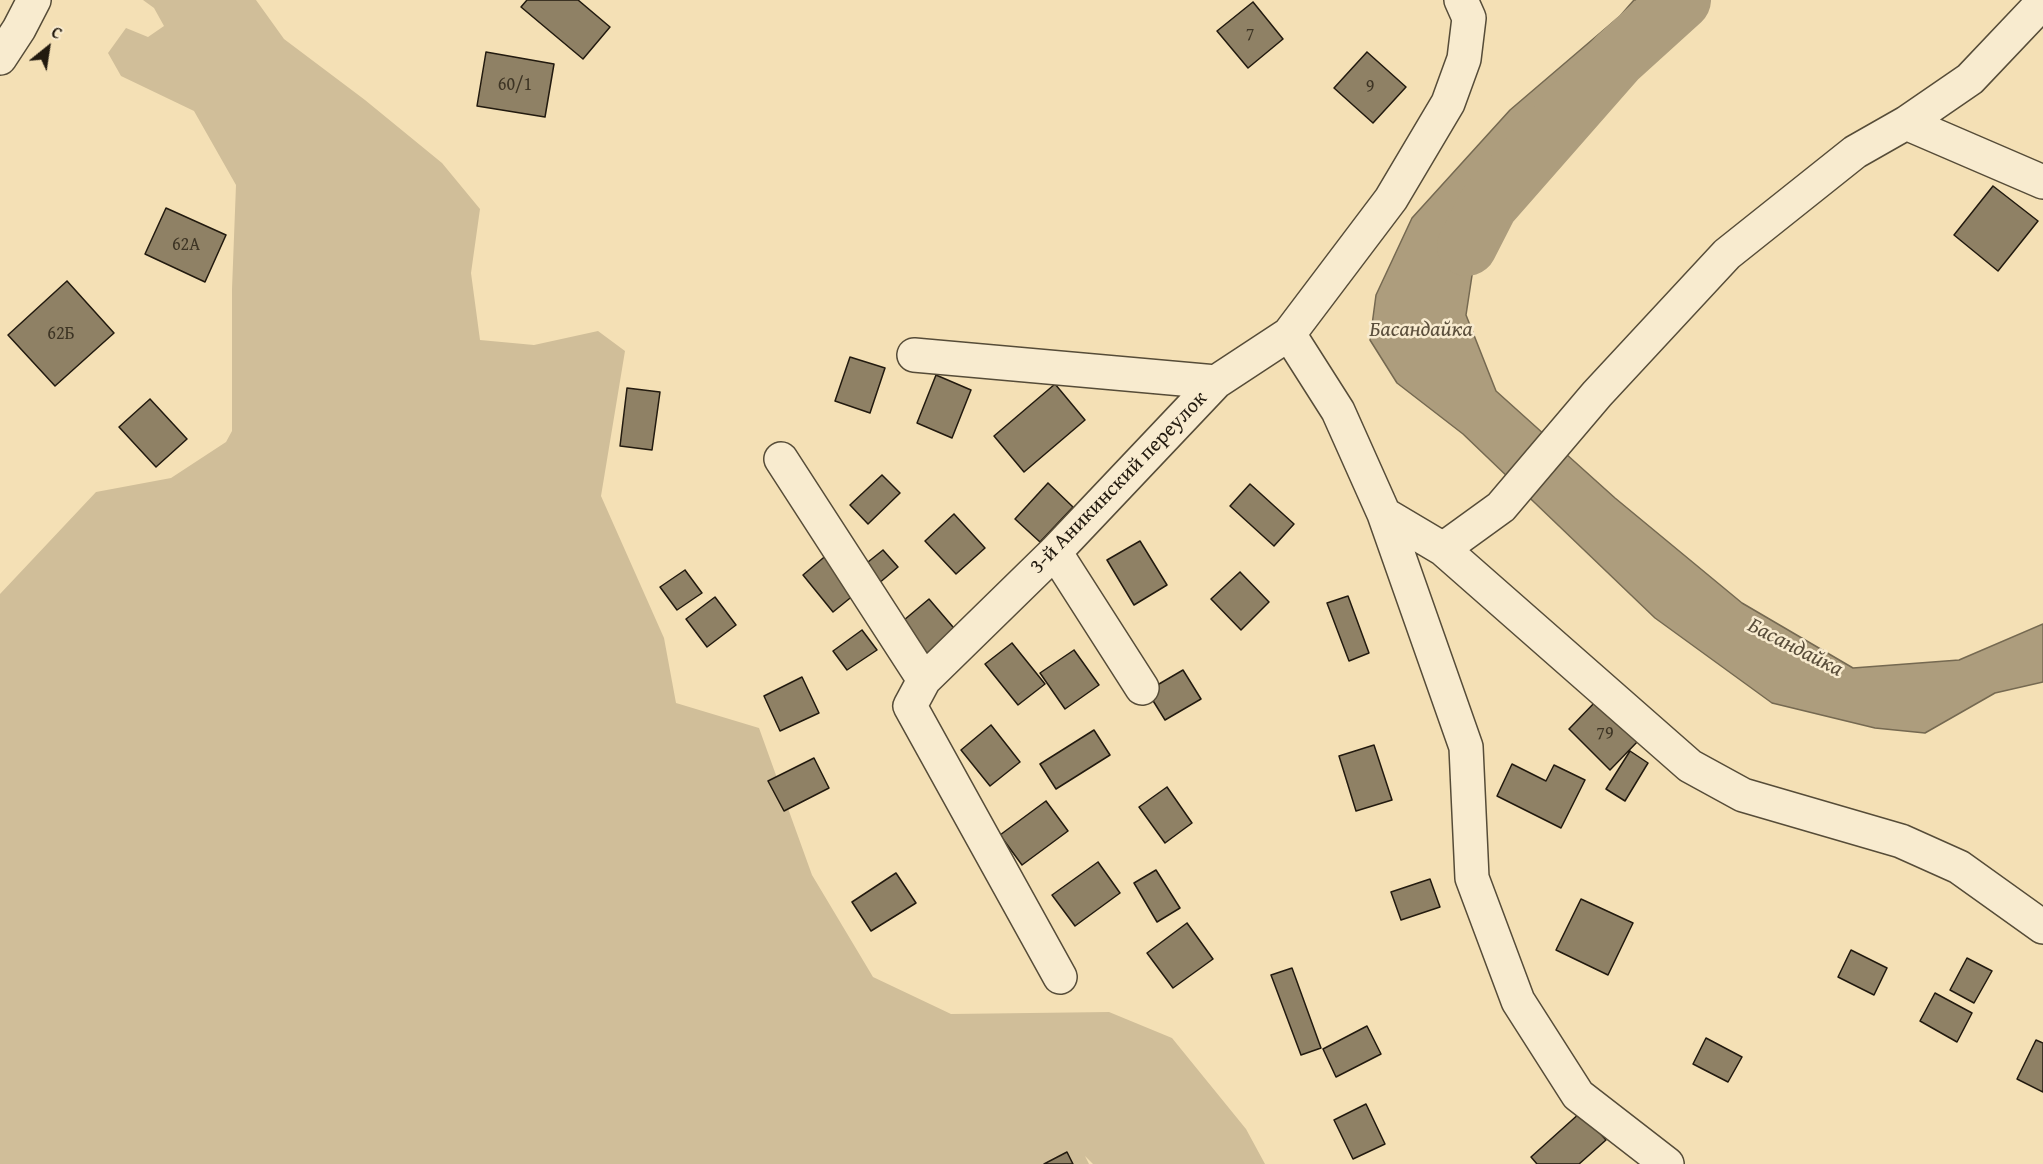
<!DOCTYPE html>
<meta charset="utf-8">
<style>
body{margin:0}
#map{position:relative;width:2043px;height:1164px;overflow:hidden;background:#f4e0b5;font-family:"Gentium Book Plus",serif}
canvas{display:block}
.north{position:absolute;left:18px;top:18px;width:60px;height:60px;-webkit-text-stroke:4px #f8ebcf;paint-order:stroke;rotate:30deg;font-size:16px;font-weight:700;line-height:24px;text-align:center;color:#221a0f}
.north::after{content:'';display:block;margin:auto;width:21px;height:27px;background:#221a0f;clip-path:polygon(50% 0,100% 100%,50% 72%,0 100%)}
</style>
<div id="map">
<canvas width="2043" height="1164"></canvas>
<div class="north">С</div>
</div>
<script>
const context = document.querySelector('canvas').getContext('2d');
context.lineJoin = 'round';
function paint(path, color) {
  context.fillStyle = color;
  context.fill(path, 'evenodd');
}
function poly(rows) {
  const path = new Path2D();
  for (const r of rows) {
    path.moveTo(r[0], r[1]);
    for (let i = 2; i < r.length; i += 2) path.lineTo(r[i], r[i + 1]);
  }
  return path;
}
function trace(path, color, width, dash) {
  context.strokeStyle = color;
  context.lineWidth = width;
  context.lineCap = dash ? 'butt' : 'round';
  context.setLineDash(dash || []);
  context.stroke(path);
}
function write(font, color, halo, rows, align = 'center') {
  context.font = font + ' "Gentium Book Plus",serif';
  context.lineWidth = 5;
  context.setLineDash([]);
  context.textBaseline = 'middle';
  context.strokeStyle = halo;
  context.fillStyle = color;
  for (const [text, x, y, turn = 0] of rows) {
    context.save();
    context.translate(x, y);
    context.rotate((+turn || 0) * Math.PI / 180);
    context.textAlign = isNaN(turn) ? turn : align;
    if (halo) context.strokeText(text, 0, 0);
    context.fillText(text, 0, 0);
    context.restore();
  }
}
paint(poly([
 [143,0,256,0,284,39,365,100,442,163,480,209,471,273,480,340,534,345,598,331,625,351,601,496,664,638,676,703,759,728,812,875,873,977,951,1014,1109,1012,1172,1038,1246,1129,1265,1164,1093,1164,1085,1156,1089,1164,0,1164,0,594,96,492,171,478,226,442,232,431,232,289,236,185,194,111,121,76,108,53,126,28,148,37,164,26,154,8]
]), '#d0be99');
const water = poly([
 [1634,0,1696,0,1532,145,1478,236,1466,315,1496,391,1615,498,1742,603,1853,668,1959,660,2043,624,2043,682,1995,693,1925,733,1875,728,1772,703,1655,618,1463,434,1397,383,1370,340,1376,295,1412,218,1510,110,1620,16,1634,0]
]);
paint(water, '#ad9d7d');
trace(water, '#756951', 1.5);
trace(poly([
 [1467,246,1488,205,1617,58,1681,0]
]), '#ad9d7d', 60);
const building = poly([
 [527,0,578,0,610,27,583,59,521,7,527,0],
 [1253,2,1283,39,1248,68,1217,31,1253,2],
 [486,52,554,64,545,117,477,106,486,52],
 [1367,52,1406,87,1373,123,1334,88,1367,52],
 [1993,186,2038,221,1998,271,1954,235,1993,186],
 [166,208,226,235,205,282,145,254,166,208],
 [67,281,114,333,55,386,8,335,67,281],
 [850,357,885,368,870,413,835,401,850,357],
 [936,375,971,390,952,438,917,423,936,375],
 [1055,384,1085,420,1024,472,994,436,1055,384],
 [627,388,660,392,652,450,620,446,627,388],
 [150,399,187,439,156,467,119,427,150,399],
 [882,475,900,493,868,524,850,505,882,475],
 [1048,483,1073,507,1040,542,1015,519,1048,483],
 [1250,484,1294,524,1274,546,1230,506,1250,484],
 [954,514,985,548,956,574,925,541,954,514],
 [1140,541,1167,585,1134,605,1107,560,1140,541],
 [883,550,898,567,878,584,863,566,883,550],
 [829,553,860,590,833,612,803,575,829,553],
 [685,570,702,593,677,610,660,587,685,570],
 [1240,572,1269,602,1241,630,1211,599,1240,572],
 [1348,596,1369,653,1349,661,1327,603,1348,596],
 [715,597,736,625,707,647,686,619,715,597],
 [929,599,959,634,927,661,897,626,929,599],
 [862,630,877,650,847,670,833,651,862,630],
 [1012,643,1045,684,1018,705,985,664,1012,643],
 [1074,650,1099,685,1065,709,1040,673,1074,650],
 [1183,670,1201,699,1165,720,1147,691,1183,670],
 [802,677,819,713,780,731,764,696,802,677],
 [1599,698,1640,739,1610,770,1569,729,1599,698],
 [991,725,1020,762,990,786,961,750,991,725],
 [1094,730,1110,755,1056,789,1040,764,1094,730],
 [1374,745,1392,800,1356,811,1339,756,1374,745],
 [1630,751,1648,763,1625,801,1606,789,1630,751],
 [814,758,829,788,784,811,768,781,814,758],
 [1512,764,1546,781,1554,765,1585,780,1561,828,1497,796,1512,764],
 [1167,787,1192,823,1165,843,1139,807,1167,787],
 [1046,801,1068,831,1022,865,1000,835,1046,801],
 [1098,862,1120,893,1075,926,1052,895,1098,862],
 [1156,870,1180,908,1157,922,1134,883,1156,870],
 [896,873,916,903,871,931,852,902,896,873],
 [1430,879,1440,907,1401,920,1391,892,1430,879],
 [1581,899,1633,923,1608,975,1556,950,1581,899],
 [1187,923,1213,959,1173,988,1147,953,1187,923],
 [1851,950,1887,968,1874,995,1838,977,1851,950],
 [1967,958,1992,971,1974,1003,1950,990,1967,958],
 [1292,968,1321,1048,1301,1055,1271,975,1292,968],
 [1935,993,1972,1013,1957,1042,1920,1021,1935,993],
 [1367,1026,1381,1054,1336,1077,1323,1049,1367,1026],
 [1706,1038,1742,1057,1728,1082,1693,1064,1706,1038],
 [2036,1040,2043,1043,2043,1092,2017,1079,2036,1040],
 [1366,1104,1385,1144,1353,1159,1334,1120,1366,1104],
 [1581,1112,1606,1140,1579,1164,1537,1164,1531,1157,1581,1112],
 [1067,1152,1073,1164,1044,1164,1067,1152]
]);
paint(building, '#8f8165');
trace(building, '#221a0f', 1.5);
const minor = poly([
 [0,58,19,29,34,0],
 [1906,123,2043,182],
 [1289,334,1338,411,1384,514,1466,747,1472,878,1518,1001,1578,1095,1667,1164],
 [914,355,1216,382],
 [781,459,924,680],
 [1384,514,1443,549,1690,766,1743,795,1901,841,1959,867,2043,927],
 [1443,549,1501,507,1597,394,1727,254,1855,152,1906,123,1970,79,2043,2],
 [1055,552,1142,688],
 [1060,977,910,706,924,680,1055,552,1216,382,1289,334,1391,199,1448,103,1464,59,1469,18,1461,0]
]);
trace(minor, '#564c38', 36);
trace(minor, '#f8ebcf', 33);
write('18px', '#3d3424', null, [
 ["7",1250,35],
 ["60/1",515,85],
 ["9",1370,87],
 ["62А",186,245],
 ["62Б",61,334],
 ["79",1605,734]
]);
write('21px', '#221a0f', '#f8ebcf', [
 ["3-й Аникинский переулок",1119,483,-46]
]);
write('italic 22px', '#5a4e3b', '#f8ebcf', [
 ["Басандайка",1421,330],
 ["Басандайка",1795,648,27]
]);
</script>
